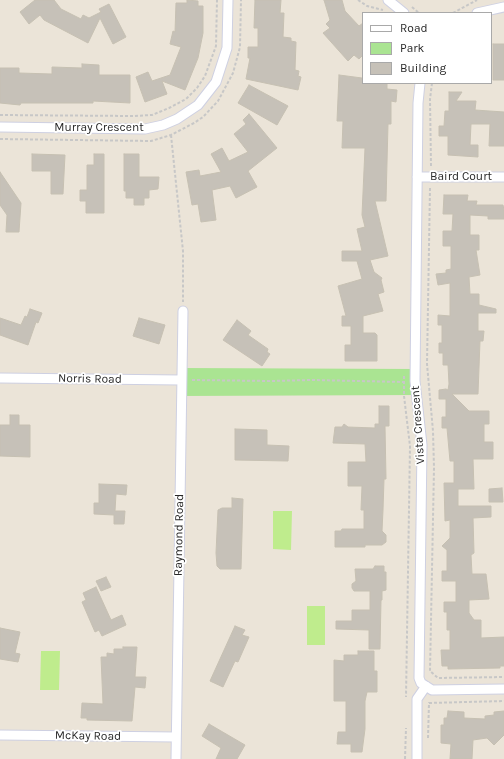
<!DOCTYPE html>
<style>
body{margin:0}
#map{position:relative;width:504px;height:759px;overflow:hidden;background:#ebe4d8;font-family:Karla,sans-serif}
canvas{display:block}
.legend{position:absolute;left:362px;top:12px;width:130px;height:72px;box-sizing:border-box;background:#fff;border:1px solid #a9a9a9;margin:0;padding:5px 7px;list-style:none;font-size:12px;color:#282828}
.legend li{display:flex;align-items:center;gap:8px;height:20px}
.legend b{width:20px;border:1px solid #a9a9a9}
</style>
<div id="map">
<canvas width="504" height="759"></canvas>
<ul class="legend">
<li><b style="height:5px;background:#fff"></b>Road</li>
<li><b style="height:11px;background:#aae492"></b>Park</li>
<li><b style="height:11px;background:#c6c1b8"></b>Building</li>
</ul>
</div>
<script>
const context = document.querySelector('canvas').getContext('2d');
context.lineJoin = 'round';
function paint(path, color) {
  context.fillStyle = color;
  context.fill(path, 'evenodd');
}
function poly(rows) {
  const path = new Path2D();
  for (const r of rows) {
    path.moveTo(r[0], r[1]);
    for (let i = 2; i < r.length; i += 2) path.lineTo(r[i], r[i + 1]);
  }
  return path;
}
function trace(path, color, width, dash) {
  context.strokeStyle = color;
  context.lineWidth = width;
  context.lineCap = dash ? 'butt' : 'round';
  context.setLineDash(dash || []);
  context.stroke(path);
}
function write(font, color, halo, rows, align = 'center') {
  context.font = font + ' Karla,sans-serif';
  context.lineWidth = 3.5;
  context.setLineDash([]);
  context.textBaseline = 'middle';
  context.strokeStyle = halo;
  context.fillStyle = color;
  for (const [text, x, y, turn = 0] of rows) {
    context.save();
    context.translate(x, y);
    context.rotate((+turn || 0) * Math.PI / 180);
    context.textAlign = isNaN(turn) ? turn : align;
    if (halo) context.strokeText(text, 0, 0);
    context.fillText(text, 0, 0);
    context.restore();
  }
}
paint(poly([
 [181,368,416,369,417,395,181,396]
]), '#aae492');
paint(poly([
 [273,511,292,511,291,550,273,549],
 [307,606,325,606,325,645,307,645],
 [41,651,60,651,59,690,40,690]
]), '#bfec8d');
const building = poly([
 [35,0,54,0,61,9,81,19,83,15,89,18,101,12,99,9,109,4,126,37,113,44,100,18,88,43,44,20,40,15,29,24,20,12,35,0],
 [187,0,198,1,198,6,203,6,203,33,198,58,185,90,162,81,167,94,145,102,136,77,148,72,152,81,170,75,181,47,170,44,173,31,175,32,176,3,187,3,187,0],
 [255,0,281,0,280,13,284,13,283,37,291,38,291,41,296,42,295,70,299,71,298,76,301,77,298,90,246,79,250,58,248,58,248,47,258,47,258,28,254,28,255,0],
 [324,0,342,0,345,11,359,26,363,23,363,55,359,59,354,55,348,61,323,33,330,28,326,24,330,20,324,0],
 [493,44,504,44,504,80,493,80,493,44],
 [82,64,99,65,99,75,130,75,130,103,93,101,93,103,21,103,20,105,0,103,0,68,19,68,19,73,52,74,52,67,82,68,82,64],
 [339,75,362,78,363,83,387,83,387,89,397,90,396,102,391,101,391,124,388,124,386,201,375,201,388,256,370,260,374,272,382,278,381,280,384,292,378,294,383,311,363,316,363,333,375,333,377,335,377,361,345,361,345,345,351,345,351,326,342,326,342,316,346,316,338,286,362,279,357,261,342,261,342,251,362,251,357,229,365,227,362,215,365,148,342,148,343,121,337,121,339,75],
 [249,85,288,106,277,125,238,103,249,85],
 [449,92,462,92,456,101,476,101,475,110,504,112,504,146,489,146,490,124,471,124,470,145,478,145,478,157,448,155,448,136,439,136,439,126,444,126,445,111,449,111,449,92],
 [249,114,277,148,248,171,257,187,236,198,230,186,212,190,216,220,201,222,198,204,192,205,186,172,199,170,200,176,221,172,211,154,222,148,229,161,248,152,234,134,246,124,243,120,249,114],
 [32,154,65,155,63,194,51,194,51,171,32,171,32,154],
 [94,154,104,154,104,213,86,213,86,201,80,201,80,190,87,190,87,165,94,165,94,154],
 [124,154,139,154,139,177,159,177,158,189,149,190,149,198,144,198,144,205,134,205,134,198,126,198,126,191,124,191,124,154],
 [0,172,21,203,19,232,6,232,7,215,0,205,0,172],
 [444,195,468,195,467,201,477,201,476,205,503,205,504,210,504,219,488,219,488,216,470,215,470,235,479,235,479,250,476,250,480,275,469,277,470,294,479,294,479,305,496,309,496,313,478,313,478,331,484,331,483,341,480,341,478,394,452,394,469,411,489,411,489,424,484,424,484,442,493,442,493,459,473,459,474,489,458,489,458,506,491,506,491,517,473,518,474,553,471,555,472,574,486,574,489,599,469,600,469,613,474,620,481,620,481,638,504,637,504,666,500,666,500,668,448,669,448,666,442,666,441,650,450,650,450,630,447,630,447,612,444,612,444,602,456,602,456,581,442,581,442,571,447,571,447,550,442,546,450,538,450,520,445,521,444,483,454,483,454,461,450,461,447,428,442,428,442,417,446,417,446,399,439,399,439,390,446,389,448,390,449,384,448,365,443,365,443,353,439,353,439,343,442,343,442,325,438,325,438,315,450,316,450,283,438,285,436,274,446,273,446,270,451,269,451,246,443,246,443,231,452,231,453,214,443,214,444,195],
 [30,309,42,313,38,323,36,322,28,345,0,335,0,318,21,325,25,316,27,317,30,309],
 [139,318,165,325,159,344,133,336,139,318],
 [237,320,251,331,248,335,268,349,267,352,270,354,262,366,223,340,237,320],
 [379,406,389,406,389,426,385,426,386,479,384,479,383,510,382,531,386,535,386,542,382,545,365,545,365,547,335,547,335,531,341,531,342,529,364,529,364,510,361,510,362,486,348,486,348,462,366,462,365,444,333,443,335,427,342,427,344,424,348,427,375,428,375,424,379,424,379,406],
 [10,415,19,415,19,425,30,425,30,457,0,456,0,425,10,425,10,415],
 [235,429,267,430,267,445,289,446,288,461,235,460,235,429],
 [99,484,127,485,126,495,116,494,115,511,125,511,124,524,114,524,114,515,94,514,94,503,99,503,99,484],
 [502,488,503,502,489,502,489,489,502,488],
 [232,498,243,499,241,569,220,569,217,566,216,553,218,510,222,508,232,508,232,498],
 [375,566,384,566,384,572,386,572,386,590,382,591,382,600,381,600,380,649,369,649,369,630,336,629,336,621,352,621,352,610,370,610,370,591,354,591,352,588,352,584,356,581,355,569,373,569,375,566],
 [106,577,111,587,101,591,96,581,106,577],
 [96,587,111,620,122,615,126,625,102,636,99,630,95,632,82,602,86,600,83,593,96,587],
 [235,626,245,630,242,635,249,637,238,662,235,661,223,687,210,681,235,626],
 [0,628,20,632,15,653,20,654,18,662,0,659,0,628],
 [123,647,137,647,135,677,146,677,145,688,135,687,132,721,87,720,87,718,81,718,82,703,103,704,101,657,107,657,107,653,114,654,114,649,123,649,123,647],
 [358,651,374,651,374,671,377,671,377,692,367,692,365,701,365,729,362,752,351,752,351,744,337,744,338,732,346,732,346,701,334,701,334,660,344,661,344,655,358,655,358,651],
 [448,711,464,712,464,718,485,719,485,716,494,715,494,712,504,711,504,735,494,745,487,738,473,740,472,759,450,759,451,744,441,743,441,725,444,725,444,718,447,718,448,711],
 [209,724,245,745,237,759,216,759,221,748,202,736,209,724]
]);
paint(building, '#c6c1b8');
trace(building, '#c6c0b2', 1);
const minor = poly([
 [388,0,404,13],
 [477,13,504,7],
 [420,83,418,103,415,381,422,445,419,678,421,683,432,690,504,689],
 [0,127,145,129,163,125,177,119,198,105,216,82,227,48,228,0],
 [417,177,504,177],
 [0,378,181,380],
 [0,735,176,737],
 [176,759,183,311],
 [417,759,417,699,426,686]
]);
trace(minor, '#ced0e2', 11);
trace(poly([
 [358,0,367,6,383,10],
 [412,7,419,13],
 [453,13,477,0],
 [0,115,133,116,152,115,169,108,186,99,197,88,205,76,216,46,217,0],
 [171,135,183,251,183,302],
 [0,139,151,141,171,135,194,123,203,117,218,101,233,73,240,47,241,0],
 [431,166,430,99,432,83],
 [430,188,427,364,433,431,434,468,430,671,438,678,504,677],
 [404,376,404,396,410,446,406,697],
 [192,380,270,381,312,380,404,382],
 [428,738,429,703,504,701],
 [405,759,406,728]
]), '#c7c7c7', 2, [3, 2]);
trace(minor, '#fff', 9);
write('12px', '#282828', '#fff', [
 ["Murray Crescent",99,128],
 ["Baird Court",461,177],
 ["Norris Road",90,379,1],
 ["Vista Crescent",418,425,-94],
 ["Raymond Road",179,535,-89],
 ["McKay Road",88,736,1]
]);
</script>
